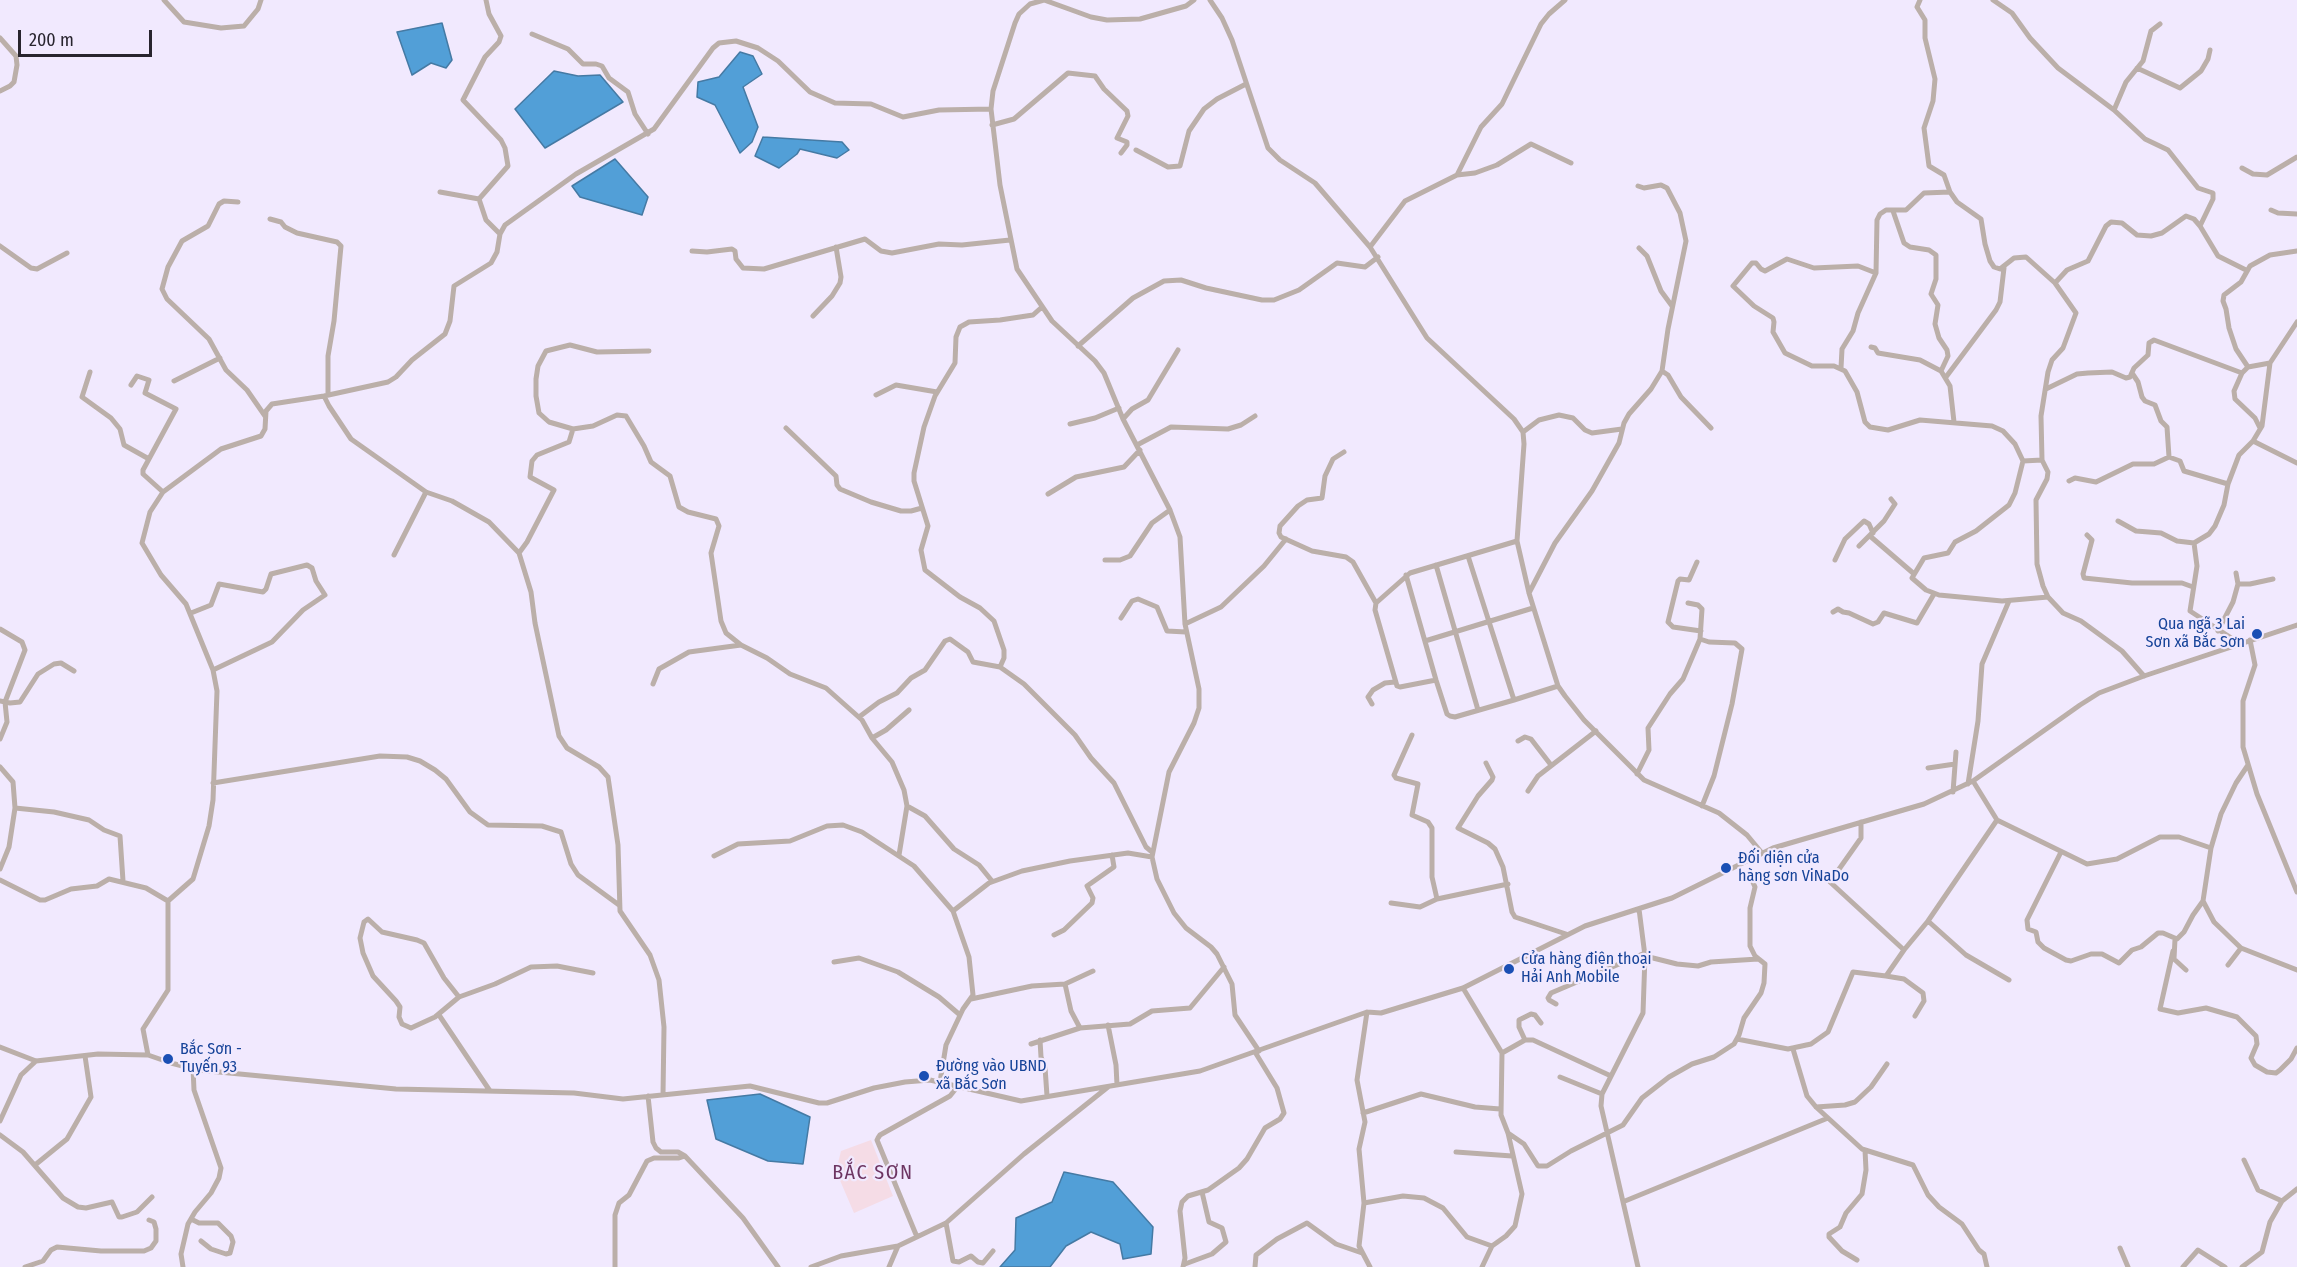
<!DOCTYPE html>
<meta charset="utf-8">
<style>
body{margin:0}
#map{position:relative;width:2297px;height:1267px;overflow:hidden;background:#f1e9fe;font-family:"Fira Sans Condensed",sans-serif}
canvas{display:block}
.scale{position:absolute;left:18px;top:30px;width:134px;height:27px;box-sizing:border-box;border:3px solid #28242e;border-top:0;padding-left:8px;font-size:18px;line-height:21px;white-space:nowrap;color:#28242e;-webkit-text-stroke:4px #f1e9fe;paint-order:stroke}
</style>
<div id="map">
<canvas width="2297" height="1267"></canvas>
<div class="scale">200 m</div>
</div>
<script>
const context = document.querySelector('canvas').getContext('2d');
context.lineJoin = 'round';
function paint(path, color) {
  context.fillStyle = color;
  context.fill(path, 'evenodd');
}
function poly(rows) {
  const path = new Path2D();
  for (const r of rows) {
    path.moveTo(r[0], r[1]);
    for (let i = 2; i < r.length; i += 2) path.lineTo(r[i], r[i + 1]);
  }
  return path;
}
function trace(path, color, width, dash) {
  context.strokeStyle = color;
  context.lineWidth = width;
  context.lineCap = dash ? 'butt' : 'round';
  context.setLineDash(dash || []);
  context.stroke(path);
}
function write(font, color, halo, rows, align = 'center') {
  context.font = font + ' "Fira Sans Condensed",sans-serif';
  context.lineWidth = 4.5;
  context.setLineDash([]);
  context.textBaseline = 'middle';
  context.strokeStyle = halo;
  context.fillStyle = color;
  for (const [text, x, y, turn = 0] of rows) {
    context.save();
    context.translate(x, y);
    context.rotate((+turn || 0) * Math.PI / 180);
    context.textAlign = isNaN(turn) ? turn : align;
    if (halo) context.strokeText(text, 0, 0);
    context.fillText(text, 0, 0);
    context.restore();
  }
}
paint(poly([
 [871,1140,893,1196,854,1213,836,1171,841,1151]
]), '#f5dce6');
const water = poly([
 [442,23,452,60,446,68,431,63,412,75,397,32,442,23],
 [740,52,753,56,762,74,743,87,758,127,752,142,740,153,715,105,697,97,698,82,719,77,740,52],
 [554,71,578,76,600,75,623,102,545,148,515,109,554,71],
 [763,137,842,142,849,150,837,158,800,149,797,154,779,168,755,156,763,137],
 [615,159,648,197,642,215,580,197,572,186,615,159],
 [760,1094,810,1117,803,1164,768,1161,716,1139,707,1100,760,1094],
 [1064,1172,1113,1182,1153,1227,1151,1254,1123,1259,1120,1244,1091,1232,1066,1246,1050,1267,1000,1267,1015,1250,1016,1218,1052,1202,1064,1172]
]);
paint(water, '#529fd7');
trace(water, '#457aa4', 1.5);
trace(poly([
 [164,0,184,22,221,28,244,26,258,9,261,0],
 [486,0,489,14,501,36,499,42,485,57,463,100,501,140,505,148,508,166,479,199,486,220,500,234],
 [1194,0,1186,6,1140,19,1107,20,1091,17,1044,0,1030,4,1019,14,1015,23,993,91,991,109,1000,185,1017,269,1052,321,1095,361,1104,373,1123,419,1170,510,1180,537,1185,624,1199,689,1199,708,1194,723,1169,772,1152,857,1157,879,1174,913,1186,928,1211,947,1217,954,1232,984,1235,1015,1259,1051],
 [1210,0,1222,18,1232,40,1268,148,1280,160,1315,183,1370,247,1427,338,1514,419,1523,432,1524,444,1517,541,1529,593,1552,667,1558,686,1565,696,1584,720,1644,780,1719,813,1747,835,1762,853],
 [1920,0,1917,7,1925,20,1925,38,1935,79,1933,101,1924,128,1929,166,1944,175,1950,192,1957,202,1981,219,1985,244,1990,261,1994,267,2000,269,2014,258,2026,257,2055,283,2076,313,2063,348,2052,360,2048,372,2041,416,2042,460,2048,472,2047,479,2036,500,2037,564,2043,586,2048,597],
 [1993,0,2012,13,2030,38,2058,68,2114,110,2145,139,2168,150,2198,188,2213,193,2213,199,2200,226,2218,256,2246,270],
 [532,34,568,49,583,64,596,64,602,66,609,78,628,92,635,114,648,134],
 [0,38,16,56,17,65,14,82,10,86,0,91],
 [2137,68,2180,88,2201,71,2208,59,2210,50],
 [2114,110,2126,82,2143,61,2151,31,2160,24],
 [992,125,1014,119,1068,73,1095,76,1104,89,1127,111,1128,116,1117,138,1127,142,1127,145,1121,153],
 [1136,150,1168,167,1180,166,1189,131,1204,109,1217,99,1246,84],
 [2242,168,2253,174,2267,175,2297,157],
 [1457,175,1475,173,1497,165,1531,144,1571,163],
 [440,192,479,199],
 [238,202,224,201,219,204,208,226,182,241,168,267,162,289,167,299,209,339,226,370,247,390,265,416],
 [2271,210,2278,213,2297,214],
 [1893,211,1904,243,1910,247,1929,250,1936,255,1936,279,1931,294,1938,305,1935,324,1939,338,1947,350,1948,356,1941,371,1950,386,1954,422],
 [270,219,281,222,285,227,297,233,337,242,341,246,334,321,328,356,328,395],
 [0,246,31,268,37,269,67,253],
 [1370,247,1405,201,1457,175,1481,127,1502,104,1541,24,1549,14,1565,0],
 [1639,248,1647,256,1661,291,1672,306],
 [692,251,707,252,732,249,735,251,736,259,743,268,764,269,865,239,881,251,892,253,939,244,962,245,1010,240],
 [1876,273,1858,266,1814,268,1787,259,1765,271,1761,269,1756,263,1752,263,1733,286,1754,306,1773,318,1774,322,1773,332,1785,353,1812,366,1834,366,1845,371,1857,392,1865,422,1870,427,1888,430,1920,420,1992,426,2003,431,2015,444,2023,461,2015,493,2009,505,1976,531,1955,542,1948,553,1924,558,1912,578,1926,590,1939,595,2002,601,2048,597,2063,613,2081,621,2122,651,2144,676],
 [2055,283,2067,270,2088,261,2106,226,2111,222,2122,223,2137,235,2151,236,2162,233,2186,216,2194,219,2200,226],
 [813,316,832,296,840,283,841,277,836,247],
 [1078,346,1133,298,1164,281,1181,280,1206,288,1262,300,1274,300,1299,290,1337,263,1365,267,1378,257],
 [1871,347,1875,348,1878,353,1920,360,1941,371],
 [649,351,597,352,570,345,546,351,538,366,536,379,536,396,539,413,549,422,573,429,593,426,617,415,626,416,644,446,651,462,670,476,679,507,688,512,716,519,719,526,711,553,721,621,726,633,741,645,767,658,790,674,826,688,862,720,872,738,892,762,904,790,907,806,899,855],
 [2248,367,2236,349,2229,328,2226,309,2223,301,2224,295,2241,282,2250,266,2270,255,2297,251],
 [1841,368,1842,349,1853,331,1858,313,1876,273,1877,220,1880,214,1886,210,1906,210,1924,193,1950,192],
 [1662,371,1668,375,1681,397,1711,428],
 [90,372,82,397,111,418,120,429,124,445,149,459],
 [2132,373,2138,382,2142,397,2145,401,2155,405,2161,421,2167,427,2169,457],
 [1946,377,1996,310,2000,302,2004,268],
 [174,381,220,358],
 [131,385,137,376,149,380,145,393,176,409,143,470,143,474,163,492],
 [2046,389,2077,374,2088,373,2112,372,2126,378,2130,377,2134,368,2148,355,2149,343,2154,340,2242,373],
 [876,395,896,385,937,392],
 [324,396,329,406,351,439,426,492,452,501,489,522,519,553,531,592,535,623,559,736,567,748,599,767,608,777,618,845,620,911,650,955,659,980,664,1027,663,1095],
 [1123,419,1132,409,1148,400,1178,350],
 [1070,424,1095,418,1119,408],
 [786,428,836,476,837,485,840,489,871,502,901,511,911,511,922,508],
 [2260,428,2255,418,2235,399,2234,391,2242,373,2248,367,2270,363],
 [1523,432,1539,420,1559,415,1573,418,1585,430,1592,433,1622,429],
 [2253,441,2297,463],
 [1137,445,1171,427,1228,429,1241,425,1255,416],
 [1344,452,1333,459,1325,476,1322,498,1307,500,1298,506,1280,526,1279,533,1281,537,1312,551,1346,557,1353,562,1376,603,1375,610,1397,686,1400,687,1436,680],
 [2023,461,2042,460],
 [2069,481,2075,478,2096,482,2133,464,2154,464,2169,457,2180,461,2184,471,2228,484,2224,505,2215,526,2209,534,2194,543,2197,566,2190,611,2242,645],
 [2228,484,2239,455,2253,441,2262,426,2270,363,2297,322],
 [1048,494,1076,477,1124,467,1140,450],
 [2118,521,2136,531,2161,533,2177,541,2194,543],
 [2087,535,2092,540,2083,574,2084,578,2132,583,2182,583,2193,587],
 [1870,536,1913,573],
 [1859,546,1884,521,1895,504,1891,499],
 [519,553,527,542,554,490,530,477,532,461,537,455,569,442,573,429],
 [394,555,426,492],
 [1468,556,1514,700],
 [1105,560,1120,560,1130,556,1152,523,1170,510],
 [1835,560,1845,539,1864,521,1869,524,1873,533],
 [1697,562,1689,580,1680,579,1678,581,1668,622,1673,627,1701,631],
 [1436,565,1478,710],
 [1406,575,1436,680,1447,714,1450,716,1455,717,1514,700,1558,686],
 [2238,584,2250,584,2273,579],
 [1529,593,1555,543,1592,491,1619,443,1624,423,1629,414,1651,389,1662,371,1668,329,1686,241,1680,213,1667,188,1661,185,1644,188,1638,186],
 [1376,603,1410,573,1517,541],
 [1833,612,1838,609,1843,612,1849,613,1873,624,1878,622,1884,613,1917,623,1934,594],
 [191,613,211,605,219,584,263,592,266,589,271,574,307,565,312,568,316,581,325,595,303,610,272,642,213,670],
 [1121,618,1132,601,1138,599,1157,607,1167,631,1186,632],
 [1185,624,1221,607,1264,566,1286,539],
 [0,629,22,642,25,650,5,702,7,722,0,739],
 [2218,631,2233,602,2238,584,2236,573],
 [1700,639,1709,642,1735,643,1742,649,1732,704,1714,776,1702,806],
 [2250,640,2255,665,2243,701,2243,747,2257,794,2297,892],
 [1425,641,1533,608],
 [1000,667,1004,658,1004,650,994,621,980,608,960,597,925,570,921,550,928,526,914,481,914,473,924,427,935,396,955,363,956,337,960,327,969,322,1000,320,1033,315,1042,307],
 [653,684,659,669,689,652,741,645],
 [0,701,10,703,20,702,38,674,54,664,61,663,74,671],
 [1372,704,1368,697,1373,690,1385,683,1395,682],
 [859,717,879,702,897,693,911,678,925,670,945,641,950,639,968,652,973,662,1000,667,1024,684,1075,735,1091,758,1114,783,1146,847,1152,852],
 [1412,735,1394,775,1396,778,1418,784,1412,815,1428,822,1432,828,1432,877,1437,899],
 [872,738,886,730,909,710],
 [1518,741,1525,737,1531,739,1551,765],
 [1486,763,1493,777,1492,780,1478,796,1458,828,1488,843,1495,849,1503,867,1512,912,1515,917,1566,934],
 [2248,765,2236,783,2221,814,2211,848,2203,901,2214,922,2241,948,2297,970],
 [0,767,13,782,15,808,9,847,0,869],
 [1928,768,1955,764],
 [1637,774,1649,750,1648,728,1670,694,1683,679,1700,639,1702,609,1698,605,1688,603],
 [1973,781,1997,820],
 [213,783,380,756,407,757,420,761,435,770,446,779,470,812,488,825,542,826,561,832,571,864,578,875,619,905],
 [1968,784,1978,721,1982,664,2009,601],
 [1528,791,1538,776,1596,731],
 [1953,792,1956,752],
 [907,806,925,816,954,849,979,865,992,881],
 [15,808,54,812,89,820,104,830,120,836,123,881],
 [1861,822,1861,838,1830,882,1904,950,1886,976,1904,979,1923,993,1924,1001,1915,1016],
 [2061,852,2027,920,2028,929,2036,932,2038,942,2044,948,2066,960,2071,961,2091,954,2102,954,2119,963,2132,950,2141,947,2158,933,2163,933,2177,939,2184,932,2193,915,2203,901],
 [714,856,738,844,790,841,827,826,843,825,862,832,914,866,953,911,969,957,973,995,963,1009,946,1045,940,1082],
 [0,880,40,900,45,900,71,889,97,886,109,879,146,888,168,901,168,990,143,1029,148,1055],
 [168,901,193,879,209,826,213,800,217,691,213,670,186,604,161,575,142,543,150,512,163,492,221,449,261,436,265,429,266,411,272,404,324,396,388,382,396,377,412,360,445,334,450,321,454,286,491,263,497,252,500,234,505,225,576,174,654,129,713,48,719,43,736,41,758,48,778,61,810,92,835,103,871,104,903,117,939,110,991,109],
 [1391,903,1420,907,1437,899,1508,884],
 [953,911,989,883,1022,871,1070,861,1128,853,1152,857],
 [1928,921,1966,955,2009,980],
 [1054,935,1064,930,1092,903,1093,898,1087,886,1114,867,1112,855],
 [2175,939,2174,959,2186,970],
 [1904,950,1928,921,1997,820,2087,864,2117,859,2160,837,2179,837,2211,848],
 [2173,951,2160,1009,2178,1013,2206,1008,2237,1017,2256,1036,2257,1044,2251,1058,2255,1065,2267,1072,2276,1073,2280,1070,2291,1059,2297,1048],
 [1645,956,1677,964,1698,966,1711,962,1758,959],
 [834,962,859,958,898,972,939,997,960,1015],
 [2228,965,2241,948],
 [1065,984,1071,1011,1080,1028],
 [1463,988,1502,1053,1501,1115,1508,1133,1522,1194,1515,1226,1506,1236,1492,1246,1482,1267],
 [459,997,444,978,424,943,417,940,382,932,368,919,364,922,360,938,363,953,373,976,396,1001,400,1007,399,1017,402,1024,411,1028,435,1017,459,997,495,984,531,967,557,966,593,973],
 [971,999,1032,986,1065,984,1093,971],
 [1556,1004,1549,1000,1548,998,1551,993,1645,953],
 [1367,1012,1357,1080,1365,1122,1359,1149,1364,1203,1359,1246,1370,1267],
 [439,1015,490,1091],
 [1108,1025,1116,1065,1117,1085],
 [1737,1039,1788,1049,1811,1044,1828,1032,1853,972,1886,976],
 [1040,1040,1041,1057,1045,1067,1047,1096],
 [1525,1040,1519,1027,1519,1020,1531,1014,1535,1015,1541,1023],
 [1031,1044,1080,1028,1130,1024,1152,1011,1190,1008,1224,967],
 [0,1047,36,1061,98,1054,148,1055,171,1063,198,1070,396,1089,574,1093,623,1099,750,1086,819,1103,827,1103,874,1088,905,1082,930,1080,1021,1101,1200,1071,1367,1012,1381,1013,1463,988,1585,926,1672,898,1773,848,1924,804,1973,781,2080,705,2099,693,2144,676,2297,625],
 [1793,1049,1807,1096,1816,1107,1862,1149,1913,1165,1928,1195,1939,1207,1962,1224,1979,1250,1984,1254,1987,1267],
 [1502,1053,1525,1040,1533,1040,1611,1076],
 [1560,1077,1602,1094],
 [648,1096,653,1142,656,1148,661,1152,678,1152,685,1156,743,1218,778,1267],
 [1816,1107,1845,1105,1855,1102,1871,1087,1887,1064],
 [1363,1113,1421,1094,1475,1107,1500,1109],
 [0,1121,21,1075,36,1061],
 [1508,1133,1524,1144,1538,1166,1547,1166,1571,1151,1623,1125,1642,1098,1669,1077,1692,1064,1714,1057,1734,1044,1739,1035,1744,1018,1761,993,1764,983,1765,964,1755,956,1750,946,1750,908,1755,887,1752,880],
 [0,1135,23,1152,63,1198,78,1207,86,1208,112,1202,119,1217,122,1217,137,1212,152,1197],
 [1456,1152,1512,1156],
 [2244,1160,2258,1190,2282,1201],
 [35,1165,67,1139,91,1097,85,1056],
 [1625,1201,1828,1118],
 [1364,1203,1403,1196,1424,1198,1443,1208,1467,1237,1492,1246],
 [191,1219,199,1223,218,1223,231,1236,233,1242,230,1253,226,1254,211,1249,201,1241],
 [946,1223,953,1261,959,1262,971,1256,978,1262,983,1263,993,1251],
 [917,1237,877,1140,878,1138,880,1135,950,1096,958,1086],
 [2120,1248,2128,1267],
 [1857,1260,1842,1251,1829,1237,1829,1234,1840,1227,1846,1213,1862,1194,1866,1170,1865,1150],
 [1185,1264,1212,1254,1226,1242,1222,1228,1209,1222,1202,1192],
 [25,1267,43,1261,51,1250,57,1247,101,1251,144,1251,151,1248,156,1241,156,1229,154,1222,149,1220],
 [183,1267,181,1254,188,1224,195,1212,211,1193,219,1178,221,1168,194,1090,193,1068],
 [615,1267,615,1215,619,1203,629,1195,647,1161,654,1158,679,1158,685,1156],
 [811,1267,841,1256,898,1246,946,1223,1024,1154,1108,1087],
 [889,1267,898,1246],
 [1183,1267,1185,1258,1180,1211,1182,1202,1188,1196,1208,1190,1239,1168,1247,1159,1265,1128,1280,1119,1284,1113,1277,1088,1255,1052],
 [1255,1267,1256,1255,1277,1239,1307,1223,1336,1244,1362,1253],
 [1638,1267,1601,1106,1602,1094,1643,1013,1645,956,1639,909],
 [2183,1267,2198,1250,2225,1267],
 [2242,1267,2262,1252,2270,1222,2282,1201,2297,1189]
]), '#bbafa9', 5);
for (const [x, y, r, color] of [
 [2257,634,6,"#1a4fb4"],
 [1726,868,6,"#1a4fb4"],
 [1509,969,6,"#1a4fb4"],
 [168,1059,6,"#1a4fb4"],
 [924,1076,6,"#1a4fb4"]
]) {
  const dot = new Path2D();
  dot.arc(x, y, r, 0, 2 * Math.PI);
  context.fillStyle = color;
  context.fill(dot);
  trace(dot, '#f1e9fe', 2);
}
write('16px', '#164399', '#f1e9fe', [
 ["Qua ngã 3 Lai",2245,625,"right"],
 ["Sơn xã Bắc Sơn",2245,643,"right"],
 ["Đối diện cửa",1738,859],
 ["hàng sơn ViNaDo",1738,877],
 ["Cửa hàng điện thoại",1521,960],
 ["Hải Anh Mobile",1521,978],
 ["Bắc Sơn -",180,1050],
 ["Tuyến 93",180,1068],
 ["Đường vào UBND",936,1067],
 ["xã Bắc Sơn",936,1085]
], 'left');
context.letterSpacing = '1.5px';
write('20px', '#6d3562', '#f1e9fe', [
 ["BẮC SƠN",873,1173]
]);
context.letterSpacing = '0px';
</script>
